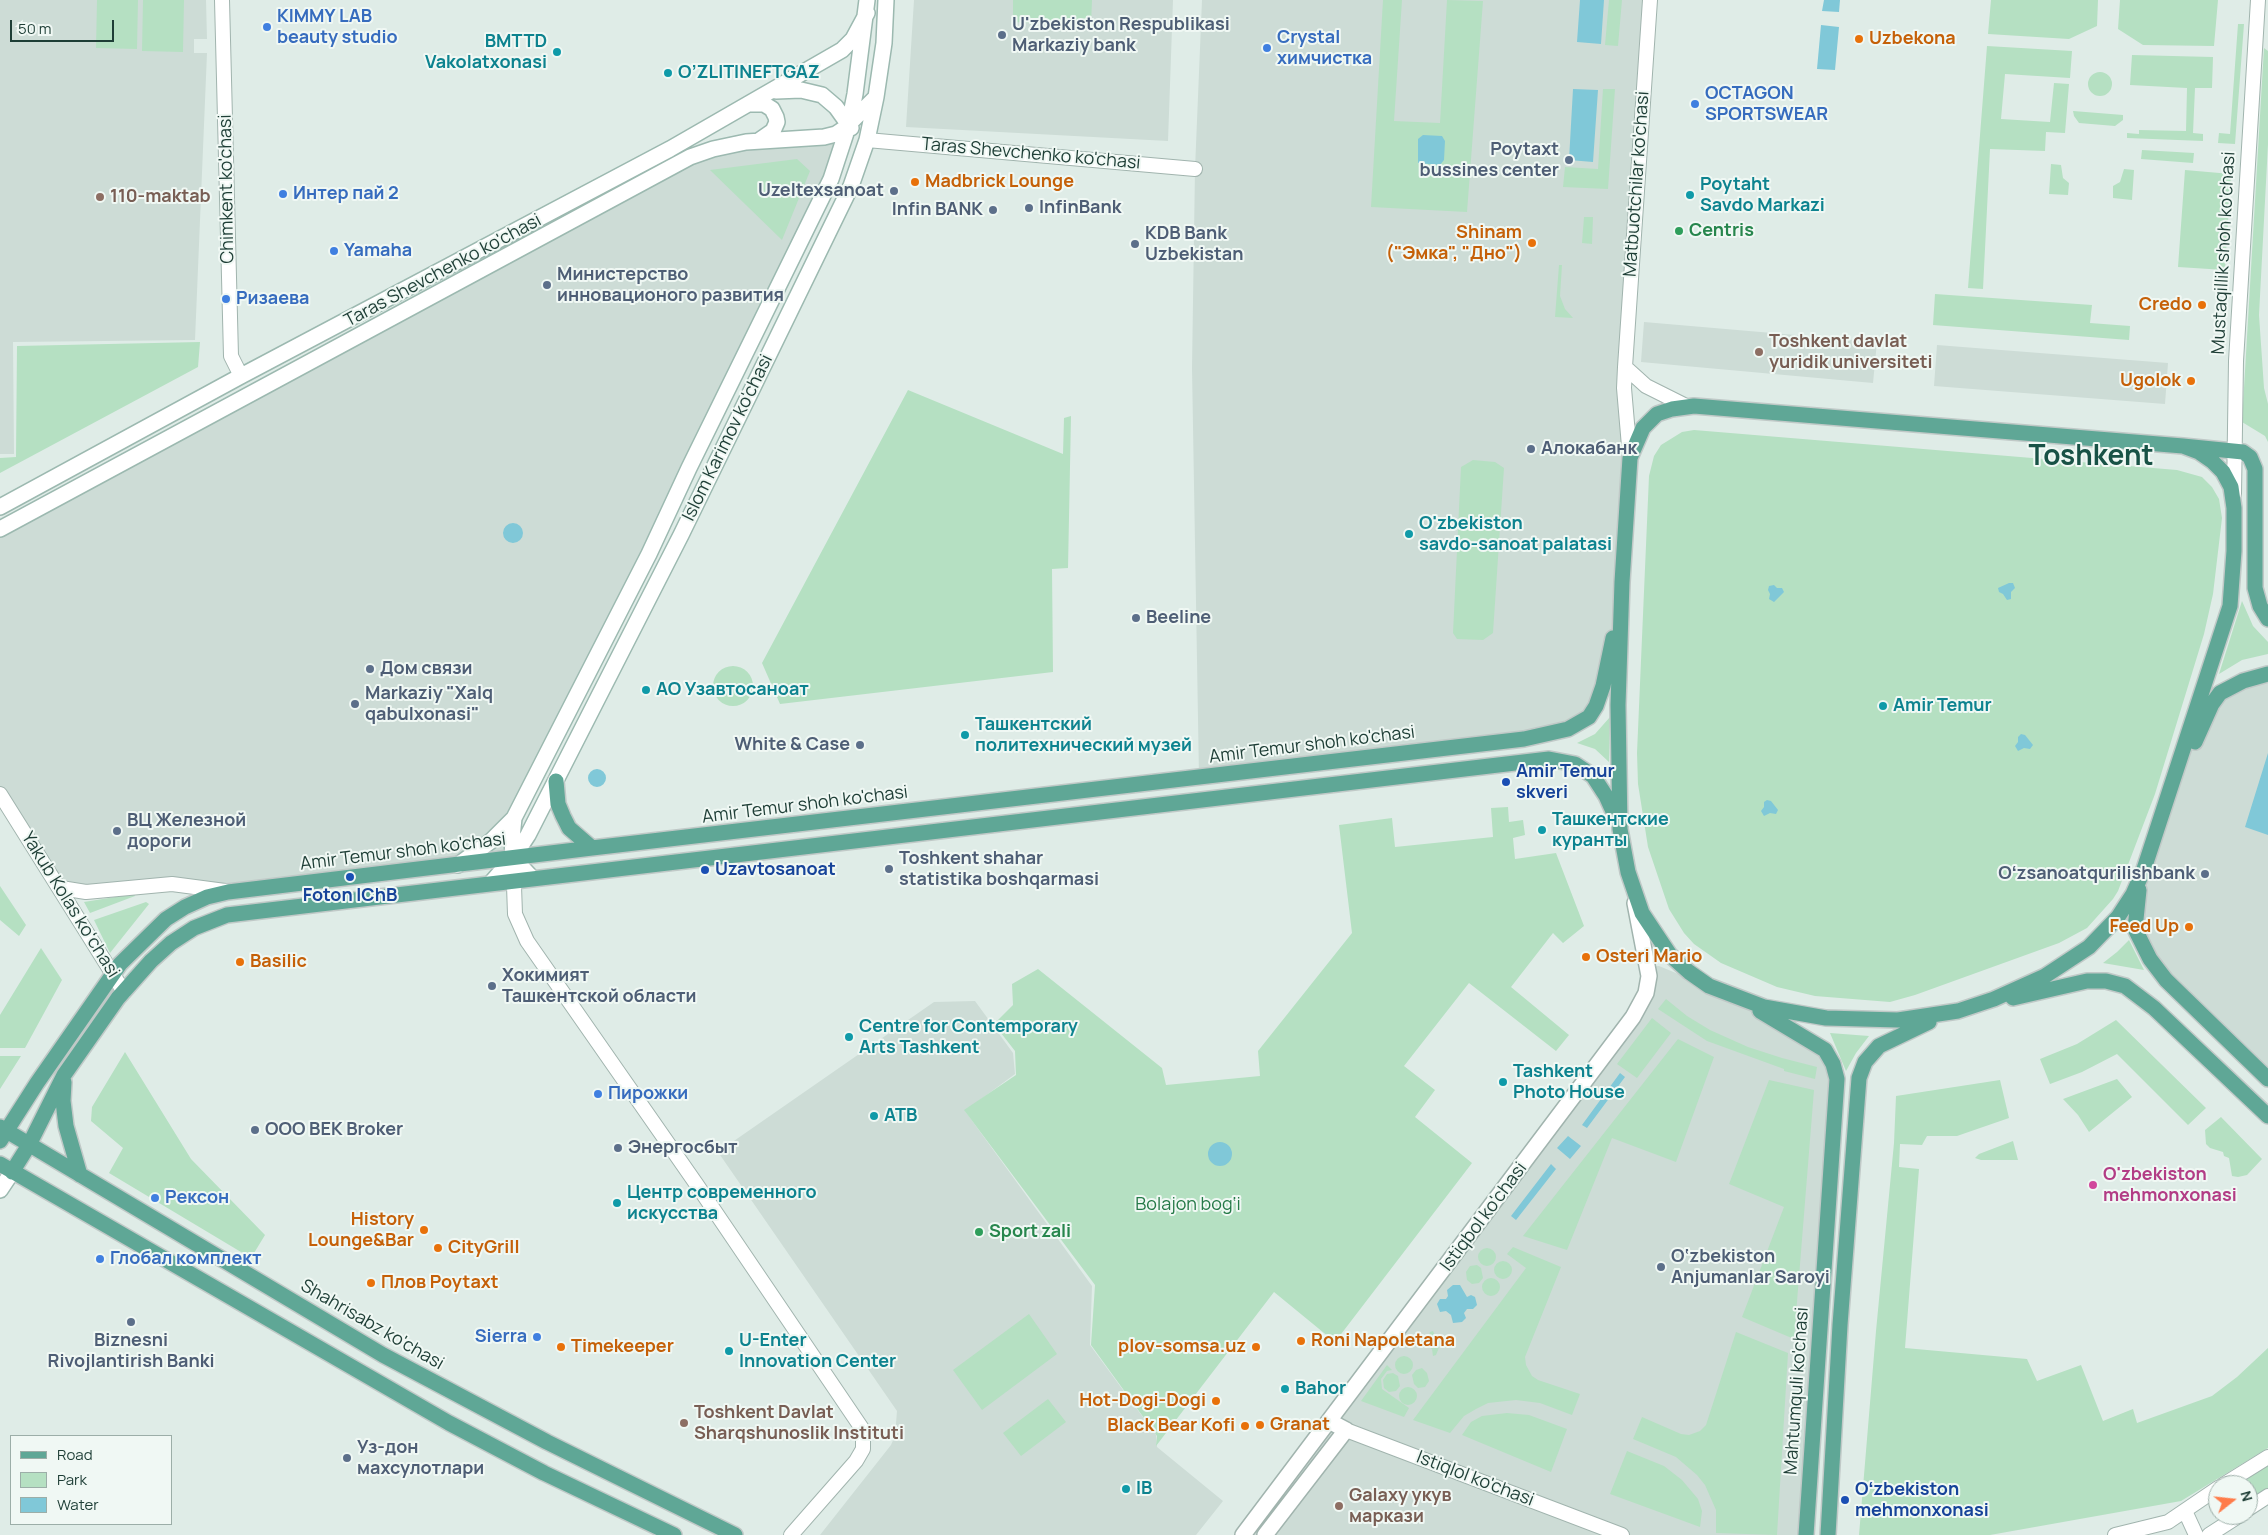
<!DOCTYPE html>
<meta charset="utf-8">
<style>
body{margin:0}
#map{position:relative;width:2268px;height:1535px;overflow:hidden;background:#dfece7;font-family:Manrope,sans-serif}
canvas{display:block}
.legend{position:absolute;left:10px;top:1435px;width:162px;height:90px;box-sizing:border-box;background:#f0f8f4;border:1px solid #9caea8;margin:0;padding:6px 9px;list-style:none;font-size:15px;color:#1e3e36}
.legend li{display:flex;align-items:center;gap:10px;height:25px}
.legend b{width:25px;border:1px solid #9caea8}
.north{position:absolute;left:2208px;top:1475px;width:50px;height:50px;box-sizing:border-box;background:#f0f8f4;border:1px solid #9caea8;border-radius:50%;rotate:74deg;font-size:14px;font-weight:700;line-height:20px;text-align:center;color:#1e3e36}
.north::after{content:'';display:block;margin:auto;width:18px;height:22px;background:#ff7c4a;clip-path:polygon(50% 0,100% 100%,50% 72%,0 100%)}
.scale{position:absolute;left:10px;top:20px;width:104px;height:22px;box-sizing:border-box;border:2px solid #1e3e36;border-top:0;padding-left:6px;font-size:15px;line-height:18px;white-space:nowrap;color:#1e3e36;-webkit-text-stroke:4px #f0f8f4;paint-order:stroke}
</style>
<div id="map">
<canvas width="2268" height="1535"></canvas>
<ul class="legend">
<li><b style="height:6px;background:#5fa796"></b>Road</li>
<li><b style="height:14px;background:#b5e0c2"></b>Park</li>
<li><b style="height:14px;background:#80c8d8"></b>Water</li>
</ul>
<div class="north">N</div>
<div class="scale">50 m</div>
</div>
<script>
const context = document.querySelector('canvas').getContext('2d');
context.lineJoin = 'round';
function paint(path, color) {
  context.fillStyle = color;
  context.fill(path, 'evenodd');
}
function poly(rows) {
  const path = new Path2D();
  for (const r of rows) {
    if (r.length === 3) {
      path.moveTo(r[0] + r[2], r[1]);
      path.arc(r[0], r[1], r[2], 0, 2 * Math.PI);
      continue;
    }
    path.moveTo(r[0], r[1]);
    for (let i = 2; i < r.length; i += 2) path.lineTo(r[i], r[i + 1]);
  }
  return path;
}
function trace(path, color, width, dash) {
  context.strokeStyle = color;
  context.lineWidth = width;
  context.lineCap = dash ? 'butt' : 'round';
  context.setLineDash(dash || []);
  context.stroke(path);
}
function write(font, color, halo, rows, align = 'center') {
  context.font = font + ' Manrope,sans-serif';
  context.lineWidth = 4;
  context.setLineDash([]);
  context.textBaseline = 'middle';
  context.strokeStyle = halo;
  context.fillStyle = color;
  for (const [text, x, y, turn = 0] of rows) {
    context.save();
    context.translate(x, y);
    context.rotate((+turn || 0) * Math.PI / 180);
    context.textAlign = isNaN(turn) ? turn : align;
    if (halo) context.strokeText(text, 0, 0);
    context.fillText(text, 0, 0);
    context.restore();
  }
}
paint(poly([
 [0,0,206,0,207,39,194,39,194,53,207,53,195,340,13,342,14,454,0,454],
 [914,0,1173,0,1168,141,906,127],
 [1202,0,1650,0,1629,302,1622,582,1609,661,1579,724,1199,777,1192,368,1195,169],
 [836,134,837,163,514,818,513,858,228,892,61,888,0,794,0,529,690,157],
 [1644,322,1877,342,1873,383,1641,362],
 [1937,345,2168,363,2165,404,1934,386],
 [2268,674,2268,1079,2193,1007,2134,926,2159,824,2212,704],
 [1659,966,1741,1000,1831,1059,1806,1535,1243,1535,1633,1017,1649,967],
 [975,1001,1013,1053,1015,1074,965,1111,1092,1286,1090,1345,1156,1435,1157,1447,1223,1501,1196,1535,820,1535,891,1445,895,1436,897,1411,718,1152,934,1002]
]), '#cddcd6');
paint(poly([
 [97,0,138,0,137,49,96,48],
 [143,0,184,0,183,52,142,51],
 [1013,0,1092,0,1091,25,1013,22],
 [1383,0,1402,0,1394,121,1440,123,1447,0,1483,1,1467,212,1371,207],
 [1609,0,1622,0,1618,46,1605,45],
 [1991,0,2098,0,2097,26,2069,39,1988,34],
 [2120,0,2218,0,2214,46,2143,45,2118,29],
 [2238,24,2244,24,2235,144,2218,143,2219,133,2230,134],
 [1987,46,2072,51,2070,78,2005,74,2001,119,2050,122,2054,83,2069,84,2065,133,2046,132,2045,151,1990,149,1983,289,1968,288],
 [2264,48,2268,51,2268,144,2259,315,2264,388,2268,404,2268,442,2265,436,2242,422],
 [2132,55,2213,57,2212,88,2195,88,2193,133,2203,134,2203,141,2127,138,2127,133,2139,134,2139,130,2186,131,2187,88,2130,85],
 [2100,84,12],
 [1603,89,1615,89,1608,189,1563,187,1565,167,1598,169],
 [2073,111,2123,115,2123,120,2115,126,2079,123,2074,116],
 [2142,150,2194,153,2193,163,2141,159],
 [797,159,810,171,782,240,710,170],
 [2051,164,2061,165,2063,178,2069,183,2068,195,2049,194],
 [2124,169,2134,170,2132,200,2113,198,2113,186,2120,182],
 [2185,170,2231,174,2225,270,2178,267],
 [1584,217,1593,217,1592,244,1582,243],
 [1559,265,1562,265,1560,296,1565,309,1573,318,1555,317],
 [1935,294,2092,305,2090,323,2130,326,2129,340,1933,325],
 [200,342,198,367,0,473,0,458,16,457,17,346],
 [908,390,1063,454,1064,418,1071,416,1068,568,1052,569,1053,672,780,704,762,663],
 [1694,430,2177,470,2202,477,2212,487,2219,499,2222,518,2213,594,2204,634,2155,794,2118,891,2113,899,2087,928,2059,943,1915,995,1890,1002,1815,996,1777,987,1721,963,1694,944,1684,933,1669,909,1648,847,1638,784,1637,753,1649,476,1654,456,1661,445,1682,432],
 [1473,460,1495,462,1504,468,1493,633,1483,640,1457,639,1453,633,1461,467],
 [2242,601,2253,626,2268,642,2268,654,2242,660,2219,674],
 [733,686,20],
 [1610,717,1609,762,1595,749,1577,743,1595,734],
 [1508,807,1509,822,1523,820,1525,835,1513,838,1515,859,1556,853,1584,926,1563,943,1553,933,1511,987,1569,1035,1556,1051,1469,983,1404,1066,1435,1090,1415,1117,1472,1163,1335,1342,1274,1292,1156,1446,1157,1436,1091,1345,1095,1285,964,1110,1016,1075,1015,1051,994,1024,1013,1005,1012,984,1038,969,1162,1068,1166,1085,1260,1076,1258,1051,1352,933,1339,825,1392,818,1395,847,1493,837,1491,808],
 [0,886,26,925,19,936,0,920],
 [134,894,135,896,90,913,84,902],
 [146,902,149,904,110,953,94,920],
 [2129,940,2144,970,2103,963,2117,952],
 [41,948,62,980,25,1048,0,1048,0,1015],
 [1666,999,1687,1016,1710,1030,1748,1047,1782,1058,1817,1067,1815,1079,1784,1071,1784,1069,1707,1041,1658,1009],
 [1652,1018,1671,1033,1637,1078,1617,1064],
 [2116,1020,2206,1108,2188,1125,2117,1054,2082,1072,2050,1084,2040,1059,2077,1044],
 [1830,1033,1869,1036,1856,1053,1846,1071],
 [1678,1039,1714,1057,1676,1162,1612,1138,1567,1250,1523,1236],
 [125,1052,191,1159,265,1235,251,1258,109,1173,123,1148,91,1121,92,1107],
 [0,1056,21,1056,0,1089],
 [2117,1079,2132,1097,2089,1132,2078,1115,2063,1099],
 [1769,1080,1814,1090,1794,1339,1742,1317,1784,1207,1729,1184],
 [2000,1080,2009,1118,1957,1136,1927,1136,1922,1145,1900,1144,1899,1167,1919,1169,1905,1348,2027,1359,2037,1381,2081,1365,2103,1421,2133,1409,2137,1423,2212,1396,2237,1377,2268,1348,2268,1448,2181,1501,1990,1535,1859,1535,1876,1331,1894,1143,1896,1096],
 [2221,1117,2262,1159,2247,1175,2238,1177,2232,1176,2229,1158,2224,1156,2223,1152,2210,1148,2206,1144,2205,1130],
 [2013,1141,2018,1160,1981,1160,1975,1158,1979,1154],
 [1513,1247,1561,1267,1525,1357,1526,1365,1532,1376,1538,1380,1580,1394,1572,1415,1540,1403,1516,1400,1488,1403,1476,1409,1464,1416,1450,1433,1413,1420,1526,1268,1507,1254],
 [1487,1257,9],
 [1503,1270,9],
 [1477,1265,1481,1268,1483,1278,1479,1283,1472,1284,1467,1280,1466,1272,1470,1266],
 [1491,1287,9],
 [1029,1314,1057,1354,982,1410,953,1370],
 [1433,1331,1436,1338,1445,1340,1446,1343,1440,1345,1436,1355,1433,1356,1432,1349,1429,1347,1422,1347,1421,1343,1428,1341,1430,1332],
 [1736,1332,1788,1353,1777,1535,1716,1533,1716,1510,1705,1485,1697,1475,1676,1457,1633,1439,1642,1417,1681,1434,1689,1435,1700,1431,1706,1425],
 [1404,1365,9],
 [1387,1365,1392,1370,1387,1371,1381,1379,1382,1389,1409,1408,1404,1417,1361,1401],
 [1422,1368,1427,1373,1429,1381,1425,1387,1418,1388,1414,1384,1412,1375,1416,1370],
 [1393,1373,1398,1376,1400,1386,1396,1391,1389,1392,1384,1388,1383,1380,1387,1374],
 [1408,1396,9],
 [1048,1399,1066,1422,1021,1456,1003,1433],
 [1507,1413,1529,1415,1567,1429,1551,1472,1462,1435,1471,1422,1482,1416],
 [1627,1451,1664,1466,1682,1480,1698,1499,1702,1511,1700,1527,1610,1494],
 [2268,1464,2268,1488,2248,1502,2248,1485,2235,1485]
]), '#b5e0c2');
paint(poly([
 [1580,0,1604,0,1601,44,1577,42],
 [1824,0,1840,0,1839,12,1822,11],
 [1821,25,1839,27,1835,70,1817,69],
 [1573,89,1598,90,1593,162,1569,160],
 [1423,135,1442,136,1445,141,1444,160,1440,165,1418,163,1418,139],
 [513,533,10],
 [2009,583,2013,583,2015,588,2011,592,2011,599,2007,600,2003,594,1999,592,1998,588],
 [1774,585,1777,588,1782,588,1784,592,1774,602,1769,599,1770,594,1768,590,1769,586],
 [2021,734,2025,735,2033,745,2030,749,2024,748,2018,751,2015,746,2018,742,2018,737],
 [2268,753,2268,835,2245,827],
 [597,778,9],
 [1767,800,1771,801,1778,810,1776,814,1770,813,1764,816,1761,811,1764,807,1764,802],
 [1620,1073,1625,1077,1587,1128,1582,1125],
 [1568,1136,1581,1146,1570,1159,1557,1148],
 [1220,1154,12],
 [1551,1164,1556,1169,1516,1220,1511,1216],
 [1453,1285,1460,1285,1467,1297,1471,1295,1475,1297,1477,1305,1473,1309,1467,1309,1464,1313,1466,1318,1462,1322,1453,1323,1451,1315,1446,1311,1440,1312,1437,1304,1440,1299,1446,1299,1448,1296,1447,1290]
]), '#80c8d8');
const minor = poly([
 [222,0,231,356,241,376],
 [867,140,1195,169],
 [1625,367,1646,386,1688,407],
 [1630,458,1624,388,1625,367,1650,0],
 [2234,494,2236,361,2258,0],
 [0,794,124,992],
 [513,858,515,914,527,941,697,1185,863,1430,863,1449,856,1461,791,1535],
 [61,888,86,892,172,884,225,891],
 [1346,1430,1622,1535],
 [2223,1485,2268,1457],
 [2248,1509,2268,1496],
 [2185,1511,2196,1535],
 [2115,1535,2168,1522,2218,1488],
 [2209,1535,2240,1515]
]);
const tertiary = poly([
 [1243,1535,1633,1017,1646,993,1649,976,1635,903],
 [1265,1535,1346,1430,1329,1421]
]);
const secondary = poly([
 [776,91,801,90,822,95,836,107,851,128],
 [748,104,764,104,772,109,776,117,777,122,773,131,760,140],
 [0,507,241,376,670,149,842,50,853,39,867,13],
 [0,529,690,157,713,149,746,142,824,137,836,134,845,128,876,97],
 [514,818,512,838,513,858,532,878],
 [458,865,491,841,514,818,649,554,689,468,831,179,849,124,855,94,867,0],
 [491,883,513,858,528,835,681,535,851,186,867,140,876,97,884,43,886,0],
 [0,1190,12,1172]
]);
const primary = poly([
 [2183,446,2199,452,2212,461,2223,472,2231,487,2234,508,2234,551,2230,606,2144,869,2133,894,2118,917,2089,947,2045,976,1994,999,1958,1011,1898,1020,1826,1018,1764,1007,1709,986,1689,972,1670,955,1642,913,1628,872,1620,829,1618,705,1622,582,1630,458,1643,428,1657,414,1672,409,1694,406,2183,446,2243,452,2250,457,2255,469,2255,588,2260,606,2268,619],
 [2195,742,2212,704,2220,693,2243,681,2268,674],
 [556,781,558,804,563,816,569,828,592,848],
 [2139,890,2135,929,2150,959,2166,980,2268,1079],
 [2013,998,2087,981,2106,981,2125,986,2154,1008,2268,1116],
 [1760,1011,1825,1050,1833,1064,1837,1079,1806,1535],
 [64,1082,63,1101,66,1126,80,1175],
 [0,1127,383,1355,547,1442,735,1535],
 [0,1141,37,1083,120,964,166,919,185,907,207,897,228,892,592,848,1524,739,1568,729,1589,717,1596,706,1603,686,1613,638],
 [0,1164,449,1423,544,1473,674,1535],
 [12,1172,29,1145,64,1075,118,998,151,961,171,943,194,928,227,915,1549,759,1575,764,1593,776,1606,796,1616,818],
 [1828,1535,1840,1325,1859,1078,1865,1062,1879,1046,1929,1022]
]);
trace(minor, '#a1b4ae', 16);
trace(tertiary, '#a1b4ae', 18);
trace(secondary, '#9cb9b0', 18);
trace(primary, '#c0c9c7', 18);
trace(minor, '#fff', 14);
trace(tertiary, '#fff', 15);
trace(secondary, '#fff', 15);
trace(primary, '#5fa796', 15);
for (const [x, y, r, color] of [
 [267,27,5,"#3f7fe0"],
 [1002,35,5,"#5c6f8a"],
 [1859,39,5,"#e8710a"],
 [1267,48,5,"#3f7fe0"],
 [557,52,5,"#0f9aa8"],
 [668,73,5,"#0f9aa8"],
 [1695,104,5,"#3f7fe0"],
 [1569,160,5,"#5c6f8a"],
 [915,182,5,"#e8710a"],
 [894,191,5,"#5c6f8a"],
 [283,194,5,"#3f7fe0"],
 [1690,195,5,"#0f9aa8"],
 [100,197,5,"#8d6e63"],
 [1029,208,5,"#5c6f8a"],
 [993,210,5,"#5c6f8a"],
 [1679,231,5,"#2e9e5b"],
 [1532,243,5,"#e8710a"],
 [1135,244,5,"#5c6f8a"],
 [334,251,5,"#3f7fe0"],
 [547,285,5,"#5c6f8a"],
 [226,299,5,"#3f7fe0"],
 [2202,305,5,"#e8710a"],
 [1759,352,5,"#8d6e63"],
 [2191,381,5,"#e8710a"],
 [1531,449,5,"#5c6f8a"],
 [1409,534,5,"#0f9aa8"],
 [1136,618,5,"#5c6f8a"],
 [370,669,5,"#5c6f8a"],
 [646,690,5,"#0f9aa8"],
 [355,704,5,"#5c6f8a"],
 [1883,706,5,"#0f9aa8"],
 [965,735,5,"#0f9aa8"],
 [860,745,5,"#5c6f8a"],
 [1506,782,5,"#1a4fb4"],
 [1542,830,5,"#0f9aa8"],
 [117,831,5,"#5c6f8a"],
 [889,869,5,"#5c6f8a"],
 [705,870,5,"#1a4fb4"],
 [2205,874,5,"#5c6f8a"],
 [350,877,5,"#1a4fb4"],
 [2189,927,5,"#e8710a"],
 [1586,957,5,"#e8710a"],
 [240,962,5,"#e8710a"],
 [492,986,5,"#5c6f8a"],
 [849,1037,5,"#0f9aa8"],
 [1503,1082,5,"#0f9aa8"],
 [598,1094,5,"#3f7fe0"],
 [874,1116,5,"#0f9aa8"],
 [255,1130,5,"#5c6f8a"],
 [618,1148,5,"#5c6f8a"],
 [2093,1185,5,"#d1479c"],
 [155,1198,5,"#3f7fe0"],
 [617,1203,5,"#0f9aa8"],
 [424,1230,5,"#e8710a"],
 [979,1232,5,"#2e9e5b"],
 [438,1248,5,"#e8710a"],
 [100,1259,5,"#3f7fe0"],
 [1661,1267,5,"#5c6f8a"],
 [371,1283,5,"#e8710a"],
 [131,1322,5,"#5c6f8a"],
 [537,1337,5,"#3f7fe0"],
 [1301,1341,5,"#e8710a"],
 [561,1347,5,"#e8710a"],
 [1256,1347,5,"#e8710a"],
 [729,1351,5,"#0f9aa8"],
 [1285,1389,5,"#0f9aa8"],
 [1216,1401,5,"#e8710a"],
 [684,1423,5,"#8d6e63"],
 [1260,1425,5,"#e8710a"],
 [1245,1426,5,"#e8710a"],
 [347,1458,5,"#5c6f8a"],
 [1126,1489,5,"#0f9aa8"],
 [1845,1500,5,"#1a4fb4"],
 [1339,1506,5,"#8d6e63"]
]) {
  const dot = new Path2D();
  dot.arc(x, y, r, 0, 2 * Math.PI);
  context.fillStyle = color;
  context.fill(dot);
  trace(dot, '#f0f8f4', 2);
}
write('bold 18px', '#366cbe', '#f0f8f4', [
 ["KIMMY LAB",277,17],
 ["beauty studio",277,38],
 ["Crystal",1277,38],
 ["химчистка",1277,59],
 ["OCTAGON",1705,94],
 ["SPORTSWEAR",1705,115],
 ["Интер пай 2",293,194],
 ["Yamaha",344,251],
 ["Ризаева",236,299],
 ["Пирожки",608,1094],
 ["Рексон",165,1198],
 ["Глобал комплект",110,1259],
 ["Sierra",527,1337,"right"]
], 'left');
write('bold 18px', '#4e5e75', '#f0f8f4', [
 ["U'zbekiston Respublikasi",1012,25],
 ["Markaziy bank",1012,46],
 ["Poytaxt",1559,150,"right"],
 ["bussines center",1559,171,"right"],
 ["Uzeltexsanoat",884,191,"right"],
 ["InfinBank",1039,208],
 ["Infin BANK",983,210,"right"],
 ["KDB Bank",1145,234],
 ["Uzbekistan",1145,255],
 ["Министерство",557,275],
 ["инновационого развития",557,296],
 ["Алокабанк",1541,449],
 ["Beeline",1146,618],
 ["Дом связи",380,669],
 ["Markaziy \"Xalq",365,694],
 ["qabulxonasi\"",365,715],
 ["White & Case",850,745,"right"],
 ["ВЦ Железной",127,821],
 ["дороги",127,842],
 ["Toshkent shahar",899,859],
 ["statistika boshqarmasi",899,880],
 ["Oʻzsanoatqurilishbank",2195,874,"right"],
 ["Хокимият",502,976],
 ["Ташкентской области",502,997],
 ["ООО BEK Broker",265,1130],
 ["Энергосбыт",628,1148],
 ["O‘zbekiston",1671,1257],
 ["Anjumanlar Saroyi",1671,1278],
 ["Biznesni",131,1341,"center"],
 ["Rivojlantirish Banki",131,1362,"center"],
 ["Уз-дон",357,1448],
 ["махсулотлари",357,1469]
], 'left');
write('bold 18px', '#c56008', '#f0f8f4', [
 ["Uzbekona",1869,39],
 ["Madbrick Lounge",925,182],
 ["Shinam",1522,233,"right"],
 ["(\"Эмка\", \"Дно\")",1522,254,"right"],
 ["Credo",2192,305,"right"],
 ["Ugolok",2181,381,"right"],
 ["Feed Up",2179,927,"right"],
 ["Osteri Mario",1596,957],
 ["Basilic",250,962],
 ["History",414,1220,"right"],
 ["Lounge&Bar",414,1241,"right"],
 ["CityGrill",448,1248],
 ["Плов Poytaxt",381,1283],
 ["Roni Napoletana",1311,1341],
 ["Timekeeper",571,1347],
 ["plov-somsa.uz",1246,1347,"right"],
 ["Hot-Dogi-Dogi",1206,1401,"right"],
 ["Granat",1270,1425],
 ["Black Bear Kofi",1235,1426,"right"]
], 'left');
write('bold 18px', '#0d838f', '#f0f8f4', [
 ["BMTTD",547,42,"right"],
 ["Vakolatxonasi",547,63,"right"],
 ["O’ZLITINEFTGAZ",678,73],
 ["Poytaht",1700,185],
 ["Savdo Markazi",1700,206],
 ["O'zbekiston",1419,524],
 ["savdo-sanoat palatasi",1419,545],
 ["АО Узавтосаноат",656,690],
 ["Amir Temur",1893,706],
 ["Ташкентский",975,725],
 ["политехнический музей",975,746],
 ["Ташкентские",1552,820],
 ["куранты",1552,841],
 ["Centre for Contemporary",859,1027],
 ["Arts Tashkent",859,1048],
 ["Tashkent",1513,1072],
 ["Photo House",1513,1093],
 ["ATB",884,1116],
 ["Центр современного",627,1193],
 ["искусства",627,1214],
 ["U-Enter",739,1341],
 ["Innovation Center",739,1362],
 ["Bahor",1295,1389],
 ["IB",1136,1489]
], 'left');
write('18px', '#1e3e36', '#f0f8f4', [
 ["Taras Shevchenko ko'chasi",1031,154,5],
 ["Matbuotchilar ko'chasi",1637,184,-86],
 ["Chimkent ko'chasi",227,189,-91],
 ["Mustaqillik shoh ko'chasi",2224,253,-87],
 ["Taras Shevchenko ko'chasi",443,271,-28],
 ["Islom Karimov ko'chasi",728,438,-64],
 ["Amir Temur shoh ko'chasi",1312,745,-7],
 ["Amir Temur shoh ko'chasi",805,805,-7],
 ["Amir Temur shoh ko'chasi",403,852,-7],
 ["Yakub Kolas koʻchasi",70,905,58],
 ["Istiqbol ko'chasi",1484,1217,-53],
 ["Shahrisabz ko'chasi",372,1325,30],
 ["Mahtumquli ko'chasi",1797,1391,-86],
 ["Istiqlol ko'chasi",1475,1479,21]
]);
write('bold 18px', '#785e54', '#f0f8f4', [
 ["110-maktab",110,197],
 ["Toshkent davlat",1769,342],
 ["yuridik universiteti",1769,363],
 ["Toshkent Davlat",694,1413],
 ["Sharqshunoslik Instituti",694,1434],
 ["Galaxy укув",1349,1496],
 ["маркази",1349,1517]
], 'left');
write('bold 18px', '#27864d', '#f0f8f4', [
 ["Centris",1689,231],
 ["Sport zali",989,1232]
], 'left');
write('bold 18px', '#164399', '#f0f8f4', [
 ["Amir Temur",1516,772],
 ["skveri",1516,793],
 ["Uzavtosanoat",715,870],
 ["Foton IChB",350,896,"center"],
 ["Oʻzbekiston",1855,1490],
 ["mehmonxonasi",1855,1511]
], 'left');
write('bold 18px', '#b23c85', '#f0f8f4', [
 ["O'zbekiston",2103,1175],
 ["mehmonxonasi",2103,1196]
], 'left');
write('18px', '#247947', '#f0f8f4', [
 ["Bolajon bog‘i",1188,1205]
]);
write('bold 28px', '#185246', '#f0f8f4', [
 ["Toshkent",2091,457]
]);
</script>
